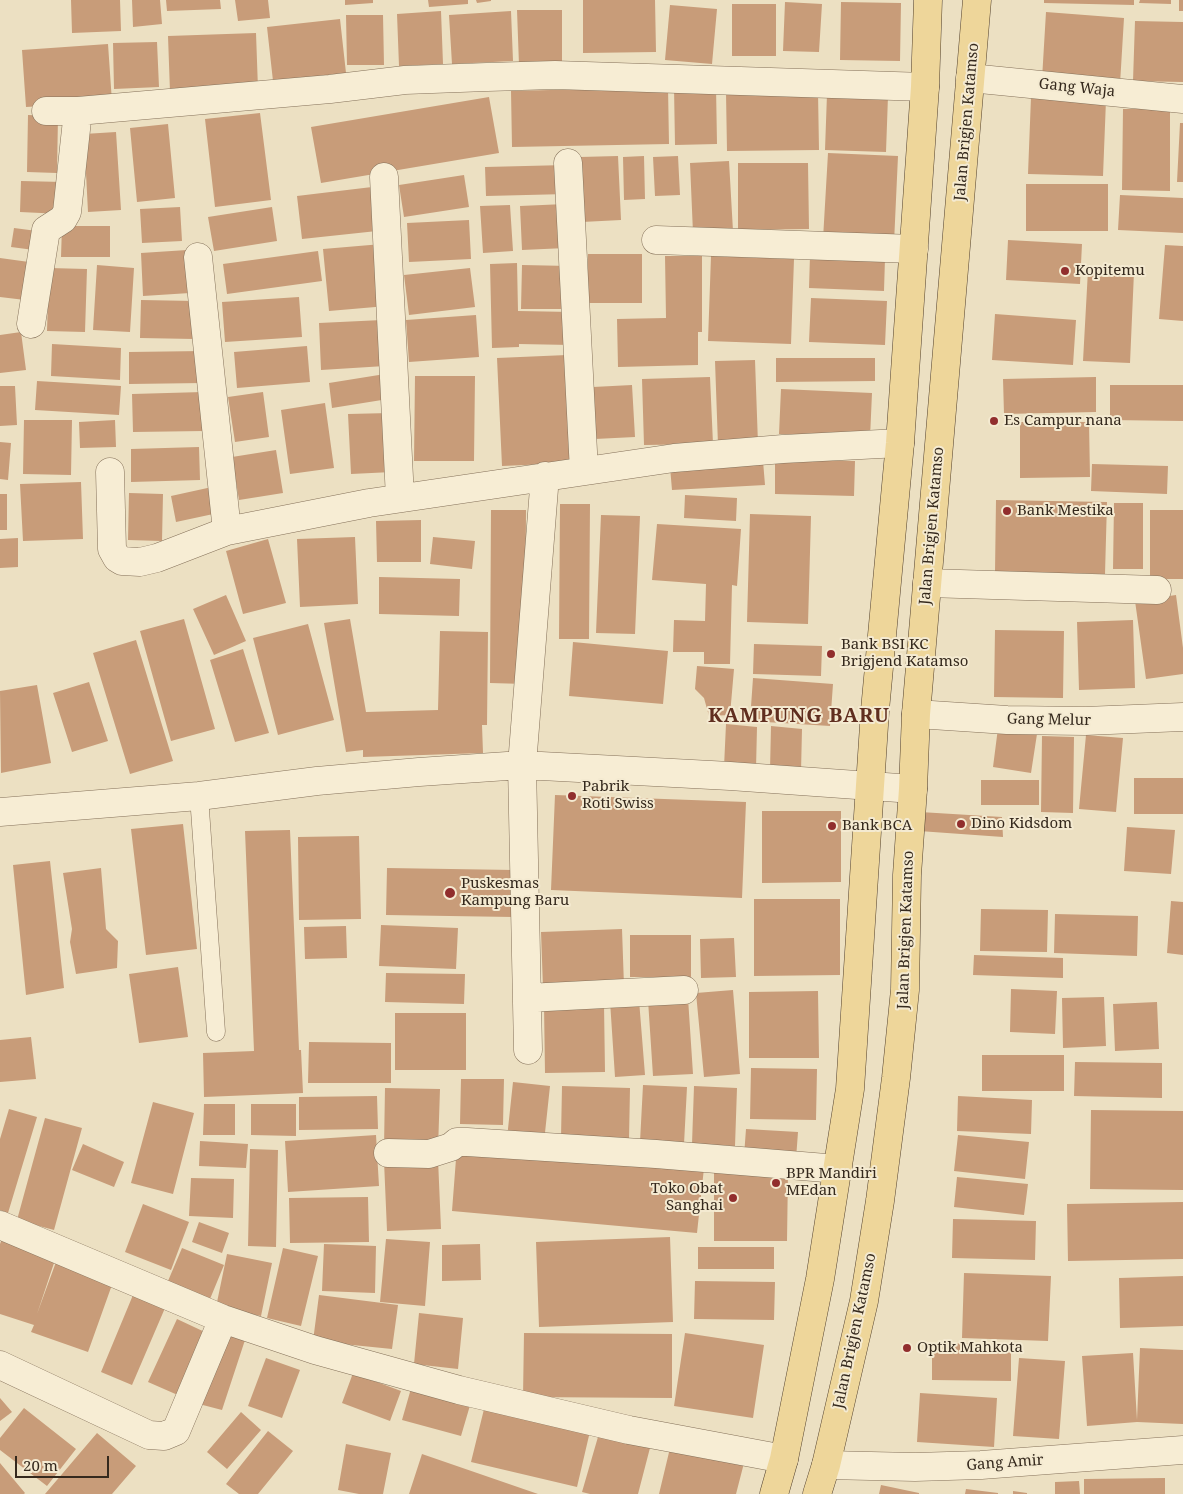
<!DOCTYPE html>
<style>
body{margin:0}
#map{position:relative;width:1183px;height:1494px;overflow:hidden;background:#ece0c2;font-family:"Noto Serif",serif}
canvas{display:block}
.scale{position:absolute;left:15px;top:1456px;width:94px;height:22px;box-sizing:border-box;border:2px solid #35291d;border-top:0;padding-left:6px;font-size:15px;line-height:18px;white-space:nowrap;color:#35291d;-webkit-text-stroke:4px #f4ead1;paint-order:stroke}
</style>
<div id="map">
<canvas width="1183" height="1494"></canvas>
<div class="scale">20 m</div>
</div>
<script>
const context = document.querySelector('canvas').getContext('2d');
context.lineJoin = 'round';
function paint(path, color) {
  context.fillStyle = color;
  context.fill(path, 'evenodd');
}
function poly(rows) {
  const path = new Path2D();
  for (const r of rows) {
    path.moveTo(r[0], r[1]);
    for (let i = 2; i < r.length; i += 2) path.lineTo(r[i], r[i + 1]);
  }
  return path;
}
function trace(path, color, width, dash) {
  context.strokeStyle = color;
  context.lineWidth = width;
  context.lineCap = dash ? 'butt' : 'round';
  context.setLineDash(dash || []);
  context.stroke(path);
}
function write(font, color, halo, rows, align = 'center') {
  context.font = font + ' "Noto Serif",serif';
  context.lineWidth = 4;
  context.setLineDash([]);
  context.textBaseline = 'middle';
  context.strokeStyle = halo;
  context.fillStyle = color;
  for (const [text, x, y, turn = 0] of rows) {
    context.save();
    context.translate(x, y);
    context.rotate((+turn || 0) * Math.PI / 180);
    context.textAlign = isNaN(turn) ? turn : align;
    if (halo) context.strokeText(text, 0, 0);
    context.fillText(text, 0, 0);
    context.restore();
  }
}
paint(poly([
 [71,0,120,0,121,31,72,33],
 [132,0,160,0,162,24,133,27],
 [166,0,220,0,221,9,167,11],
 [235,0,268,0,270,18,238,21],
 [345,0,373,0,373,3,345,5],
 [428,0,468,0,468,4,429,7],
 [476,0,491,0,491,1,477,3],
 [583,0,655,0,656,52,583,53],
 [1044,0,1134,0,1134,5,1044,3],
 [1140,0,1171,0,1171,4,1139,3],
 [1179,0,1183,0,1183,11,1179,11],
 [785,2,822,4,819,52,783,51],
 [841,2,901,3,900,61,840,60],
 [732,4,776,4,776,56,732,56],
 [670,5,717,9,712,64,665,60],
 [517,10,562,10,562,64,519,65],
 [441,11,443,64,399,66,397,14],
 [511,11,513,61,452,64,449,15],
 [1046,12,1124,18,1120,84,1042,79],
 [346,15,383,15,384,65,347,65],
 [340,19,346,73,273,81,267,27],
 [1135,21,1183,22,1183,82,1133,81],
 [256,33,258,89,170,92,168,36],
 [157,42,159,87,114,89,113,43],
 [108,44,112,102,26,107,22,50],
 [716,86,717,144,675,145,674,87],
 [668,87,669,144,512,147,511,91],
 [818,92,819,150,727,151,726,93],
 [827,94,888,96,886,152,825,150],
 [489,97,499,153,321,183,311,127],
 [1031,97,1106,100,1103,176,1028,174],
 [1123,109,1170,109,1170,191,1122,190],
 [260,113,271,200,215,207,205,119],
 [28,115,58,116,57,173,27,172],
 [1180,123,1183,123,1183,182,1177,182],
 [168,124,175,198,137,202,130,128],
 [116,132,121,210,88,212,84,134],
 [828,153,898,156,894,243,823,239],
 [618,156,621,220,582,222,580,157],
 [644,156,645,199,624,200,623,157],
 [678,156,680,195,655,196,653,157],
 [729,161,733,231,693,233,690,163],
 [738,163,808,163,809,229,738,230],
 [566,165,567,194,486,196,485,167],
 [464,175,469,207,404,217,399,185],
 [21,181,63,182,62,214,20,212],
 [1026,184,1108,184,1108,231,1026,231],
 [372,187,377,231,302,239,297,196],
 [1120,195,1183,198,1183,233,1118,230],
 [565,204,566,248,522,250,520,206],
 [510,205,513,251,483,253,480,206],
 [180,207,182,241,142,243,140,209],
 [272,207,277,241,214,251,208,217],
 [469,220,471,259,409,262,407,223],
 [62,226,110,226,110,257,61,257],
 [14,228,37,231,34,250,11,247],
 [1008,240,1082,244,1080,284,1006,280],
 [382,244,387,306,329,311,323,249],
 [1165,245,1183,246,1183,321,1159,319],
 [187,250,190,293,143,296,141,253],
 [318,251,322,281,227,294,223,264],
 [588,254,642,254,642,303,588,303],
 [665,256,702,256,702,332,698,332,698,365,618,367,617,319,666,318],
 [711,256,794,259,791,344,708,341],
 [810,256,885,258,884,291,809,288],
 [0,258,29,262,25,300,0,297],
 [517,263,518,311,572,312,571,345,519,344,519,347,492,348,490,264],
 [97,265,134,268,130,332,93,330],
 [522,265,569,266,568,309,521,309],
 [49,268,87,269,85,332,47,331],
 [470,268,475,307,409,315,404,275],
 [1088,270,1134,272,1130,363,1083,361],
 [299,297,302,337,225,342,222,302],
 [811,298,887,301,885,345,809,342],
 [141,300,195,301,194,339,140,338],
 [995,314,1076,320,1073,365,992,360],
 [476,315,479,357,409,362,406,320],
 [382,320,385,366,321,370,319,323],
 [21,332,26,370,0,373,0,335],
 [52,344,121,348,120,380,51,376],
 [307,346,310,382,237,388,234,352],
 [203,351,203,383,129,384,129,352],
 [567,355,571,463,502,466,497,358],
 [776,358,875,358,875,381,776,382],
 [755,360,758,444,718,445,715,361],
 [385,374,388,399,332,408,329,383],
 [415,376,475,376,474,461,414,461],
 [710,377,713,444,644,445,642,379],
 [1096,377,1096,412,1004,414,1003,379],
 [37,381,121,386,119,415,35,410],
 [632,385,635,437,595,439,593,387],
 [1110,385,1183,385,1183,421,1110,420],
 [0,386,15,386,17,425,0,426],
 [781,389,872,393,870,438,779,434],
 [203,392,204,431,133,432,132,394],
 [263,392,269,437,235,442,228,397],
 [325,403,334,468,290,474,281,410],
 [390,413,392,472,351,474,348,414],
 [24,420,72,420,71,475,23,474],
 [115,420,116,447,80,448,79,422],
 [1020,422,1089,422,1090,477,1020,478],
 [0,442,11,443,8,480,0,479],
 [199,447,200,480,131,482,131,449],
 [276,450,283,493,239,500,232,457],
 [775,459,855,461,854,496,775,494],
 [763,461,765,485,672,490,670,467],
 [1092,464,1168,466,1167,494,1091,491],
 [81,482,83,539,23,541,20,484],
 [212,487,218,513,176,522,171,496],
 [129,493,163,494,162,541,128,540],
 [0,494,7,494,7,530,0,530],
 [685,495,737,498,736,521,684,518],
 [996,500,1107,502,1105,574,995,572],
 [1114,503,1143,503,1143,569,1113,569],
 [560,504,590,504,589,639,559,639],
 [491,510,526,510,525,684,490,683],
 [1150,510,1183,510,1183,579,1150,579],
 [750,514,811,516,808,624,747,622],
 [601,515,640,516,635,634,596,633],
 [421,520,421,562,377,562,376,521],
 [657,524,741,529,737,586,732,585,730,664,704,664,704,652,673,652,674,620,705,621,706,584,652,580],
 [355,537,358,604,300,607,297,539],
 [433,537,475,541,472,569,430,564],
 [18,538,18,567,0,568,0,539],
 [268,539,286,603,243,614,226,551],
 [379,577,460,579,459,616,379,614],
 [226,595,246,641,214,655,193,609],
 [1176,595,1183,648,1183,674,1146,679,1135,601],
 [184,619,215,729,171,741,140,631],
 [350,619,366,712,438,710,440,631,488,632,487,725,482,725,483,753,363,757,363,750,346,752,324,623],
 [1133,620,1135,688,1079,690,1077,622],
 [308,624,334,720,278,735,253,638],
 [995,630,1064,631,1063,698,994,697],
 [136,640,173,761,130,774,93,653],
 [573,642,668,651,663,704,569,696],
 [754,644,822,646,821,676,753,674],
 [243,649,269,733,235,742,210,660],
 [697,666,734,669,730,715,709,716,704,698,695,689],
 [753,678,833,684,830,726,750,721],
 [89,682,108,741,72,752,53,693],
 [37,685,51,763,1,773,0,691],
 [726,724,757,727,756,769,724,767],
 [771,726,802,729,801,772,770,770],
 [998,728,1037,734,1031,773,993,767],
 [1086,735,1123,738,1116,812,1079,809],
 [1042,736,1074,737,1073,813,1041,812],
 [1134,778,1183,778,1183,814,1134,814],
 [981,780,1039,780,1039,805,981,805],
 [555,795,746,802,742,898,551,890],
 [762,811,841,811,841,882,762,883],
 [920,812,1002,817,1003,837,919,831],
 [183,824,197,949,146,955,131,829],
 [1127,827,1175,830,1171,874,1124,871],
 [290,830,299,1050,301,1050,303,1093,204,1097,203,1053,254,1051,245,831],
 [359,836,361,919,299,920,298,837],
 [50,861,64,988,26,995,13,865],
 [101,868,106,929,118,941,117,968,76,974,70,942,72,929,63,873],
 [387,868,514,870,513,917,386,915],
 [754,899,840,899,840,975,754,976],
 [1171,901,1183,902,1183,955,1167,953],
 [981,909,1048,910,1047,952,980,951],
 [1055,914,1138,916,1137,956,1054,953],
 [381,925,458,928,456,969,379,966],
 [346,926,347,958,305,959,304,927],
 [622,929,624,986,543,988,541,932],
 [630,935,691,935,691,977,630,977],
 [734,938,736,977,701,978,700,939],
 [974,955,1063,958,1063,978,973,975],
 [178,967,188,1037,139,1043,129,974],
 [386,973,465,974,464,1004,385,1002],
 [1011,989,1057,991,1055,1034,1010,1032],
 [733,990,740,1074,704,1077,696,993],
 [818,991,819,1058,749,1058,749,992],
 [1104,997,1106,1046,1063,1048,1062,998],
 [688,998,693,1074,653,1076,648,1000],
 [639,1000,645,1075,615,1077,610,1001],
 [1157,1002,1159,1049,1115,1051,1113,1004],
 [604,1004,605,1072,545,1073,544,1005],
 [395,1013,466,1013,466,1070,395,1070],
 [31,1037,36,1079,0,1082,0,1040],
 [309,1042,391,1043,391,1083,308,1083],
 [982,1055,1064,1055,1064,1091,982,1091],
 [1075,1062,1162,1063,1162,1098,1074,1096],
 [751,1068,817,1069,816,1120,750,1119],
 [461,1079,504,1079,503,1125,460,1124],
 [513,1082,550,1086,544,1142,507,1138],
 [643,1085,687,1087,684,1144,640,1142],
 [562,1086,630,1088,629,1140,561,1138],
 [694,1086,737,1088,735,1146,692,1144],
 [385,1088,440,1089,438,1149,384,1147],
 [377,1096,378,1129,299,1130,299,1097],
 [958,1096,1032,1100,1031,1134,957,1131],
 [153,1102,194,1113,173,1194,131,1183],
 [204,1104,235,1104,235,1135,203,1135],
 [251,1104,296,1104,296,1136,251,1135],
 [9,1109,37,1117,8,1213,0,1210,0,1139],
 [1091,1110,1183,1111,1183,1190,1090,1189],
 [45,1118,82,1128,54,1230,17,1220],
 [746,1129,798,1132,796,1159,744,1156],
 [376,1135,379,1186,288,1192,285,1141],
 [958,1135,1029,1142,1025,1179,954,1171],
 [200,1141,248,1144,246,1168,199,1166],
 [83,1144,124,1162,114,1187,72,1170],
 [457,1146,704,1168,697,1233,452,1211],
 [250,1149,278,1150,276,1247,248,1246],
 [438,1159,441,1229,387,1231,384,1161],
 [714,1171,788,1172,787,1241,714,1241],
 [957,1177,1028,1184,1024,1215,954,1207],
 [191,1178,234,1179,233,1218,189,1216],
 [368,1197,369,1242,290,1243,289,1198],
 [1183,1202,1183,1259,1068,1261,1067,1204],
 [143,1204,189,1222,171,1270,125,1252],
 [953,1219,1036,1221,1035,1260,952,1258],
 [199,1222,229,1233,222,1253,192,1242],
 [3,1236,57,1254,37,1314,56,1262,113,1282,88,1352,31,1332,34,1325,0,1314,0,1244],
 [670,1237,673,1322,539,1327,536,1242],
 [386,1239,430,1242,425,1306,380,1302],
 [324,1244,376,1246,375,1293,322,1291],
 [480,1244,481,1280,442,1281,442,1245],
 [698,1247,774,1247,774,1269,698,1269],
 [182,1248,224,1265,210,1299,168,1281],
 [283,1248,318,1256,301,1326,267,1318],
 [227,1254,272,1263,261,1316,216,1307],
 [964,1273,1051,1276,1048,1341,962,1338],
 [1183,1276,1183,1326,1120,1328,1119,1278],
 [695,1281,775,1282,774,1320,694,1319],
 [133,1295,165,1308,132,1385,101,1372],
 [319,1295,398,1305,392,1349,313,1341],
 [419,1313,463,1318,458,1369,414,1364],
 [177,1319,209,1334,180,1396,148,1382],
 [222,1332,245,1340,222,1410,199,1404],
 [524,1333,672,1334,672,1398,523,1397],
 [685,1333,764,1345,753,1418,674,1406],
 [932,1343,1011,1344,1011,1381,932,1380],
 [1140,1348,1183,1350,1183,1424,1137,1422,1087,1426,1082,1356,1133,1353,1137,1420],
 [266,1358,300,1370,282,1418,248,1406],
 [1019,1358,1065,1361,1059,1439,1013,1436],
 [353,1373,401,1391,390,1421,342,1403],
 [412,1385,471,1402,461,1436,402,1420],
 [920,1393,997,1398,994,1447,917,1442],
 [0,1398,12,1412,0,1421],
 [486,1401,591,1427,577,1487,471,1462],
 [24,1408,76,1449,47,1486,0,1450,0,1438],
 [241,1412,261,1430,227,1469,207,1452],
 [600,1430,651,1444,638,1494,590,1494,582,1492],
 [268,1431,293,1451,258,1494,239,1494,226,1484],
 [97,1433,136,1466,112,1494,45,1494],
 [346,1444,391,1453,383,1494,359,1494,338,1490],
 [671,1444,744,1463,736,1494,659,1494],
 [422,1454,538,1494,409,1494],
 [0,1463,25,1493,24,1494,0,1494],
 [1165,1478,1165,1494,1084,1494,1084,1479],
 [1079,1481,1080,1494,1055,1494,1055,1482],
 [881,1485,919,1493,919,1494,879,1494],
 [966,1489,998,1493,998,1494,965,1494],
 [1013,1491,1027,1493,1027,1494,1013,1494]
]), '#c89c79');
const service = poly([
 [199,796,216,1032]
]);
const minor = poly([
 [970,78,1183,99],
 [46,111,78,111,330,89,405,80,487,77,555,75,925,87],
 [568,163,584,471],
 [384,177,400,498],
 [656,240,914,249],
 [198,257,227,531],
 [31,324,46,230,63,219,67,212,78,111],
 [110,472,112,549,117,558,122,561,140,562,157,558,227,531,369,503,674,458,783,449,900,443],
 [927,583,1157,590],
 [916,714,1007,720,1085,721,1183,717],
 [0,812,199,796,317,781,419,772,522,765,730,776,913,789],
 [527,998,684,990],
 [528,1050,522,765,545,476],
 [388,1153,429,1154,451,1147,457,1142,467,1142,656,1154,838,1169],
 [0,1225,223,1319,315,1350,459,1390,629,1430,784,1459],
 [0,1365,149,1435,164,1436,176,1431,223,1319],
 [826,1465,915,1467,981,1465,1183,1450]
]);
const primary = poly([
 [774,1494,784,1459,820,1279,850,1089,875,710,900,443,925,87,928,0],
 [817,1494,826,1465,864,1301,880,1201,896,1078,905,990,907,875,913,789,916,714,977,0]
]);
trace(service, '#85715a', 19);
trace(minor, '#85715a', 29);
trace(primary, '#52402e', 29);
trace(service, '#f7edd4', 18);
trace(minor, '#f7edd4', 28);
trace(primary, '#eed69a', 28);
for (const [x, y, r, color] of [
 [1065,271,5,"#912e2d"],
 [994,421,5,"#912e2d"],
 [1007,511,5,"#912e2d"],
 [831,654,5,"#912e2d"],
 [572,796,5,"#912e2d"],
 [961,824,5,"#912e2d"],
 [832,826,5,"#912e2d"],
 [450,893,6,"#912e2d"],
 [776,1183,5,"#912e2d"],
 [733,1198,5,"#912e2d"],
 [907,1348,5,"#912e2d"]
]) {
  const dot = new Path2D();
  dot.arc(x, y, r, 0, 2 * Math.PI);
  context.fillStyle = color;
  context.fill(dot);
  trace(dot, '#f4ead1', 2);
}
write('15px', '#35291d', '#f4ead1', [
 ["Gang Waja",1077,88,6],
 ["Jalan Brigjen Katamso",967,122,-85],
 ["Jalan Brigjen Katamso",932,526,-85],
 ["Gang Melur",1049,720,1],
 ["Jalan Brigjen Katamso",906,930,-88],
 ["Jalan Brigjen Katamso",855,1331,-78],
 ["Gang Amir",1005,1463,-4]
]);
write('15px', '#35291d', '#f4ead1', [
 ["Kopitemu",1075,271],
 ["Es Campur nana",1004,421],
 ["Bank Mestika",1017,511],
 ["Bank BSI KC",841,645],
 ["Brigjend Katamso",841,662],
 ["Pabrik",582,787],
 ["Roti Swiss",582,804],
 ["Dino Kidsdom",971,824],
 ["Bank BCA",842,826],
 ["Puskesmas",461,884],
 ["Kampung Baru",461,901],
 ["BPR Mandiri",786,1174],
 ["MEdan",786,1191],
 ["Toko Obat",723,1189,"right"],
 ["Sanghai",723,1206,"right"],
 ["Optik Mahkota",917,1348]
], 'left');
context.letterSpacing = '1px';
write('bold 20px', '#602e1f', '#f4ead1', [
 ["KAMPUNG BARU",799,716]
]);
context.letterSpacing = '0px';
</script>
